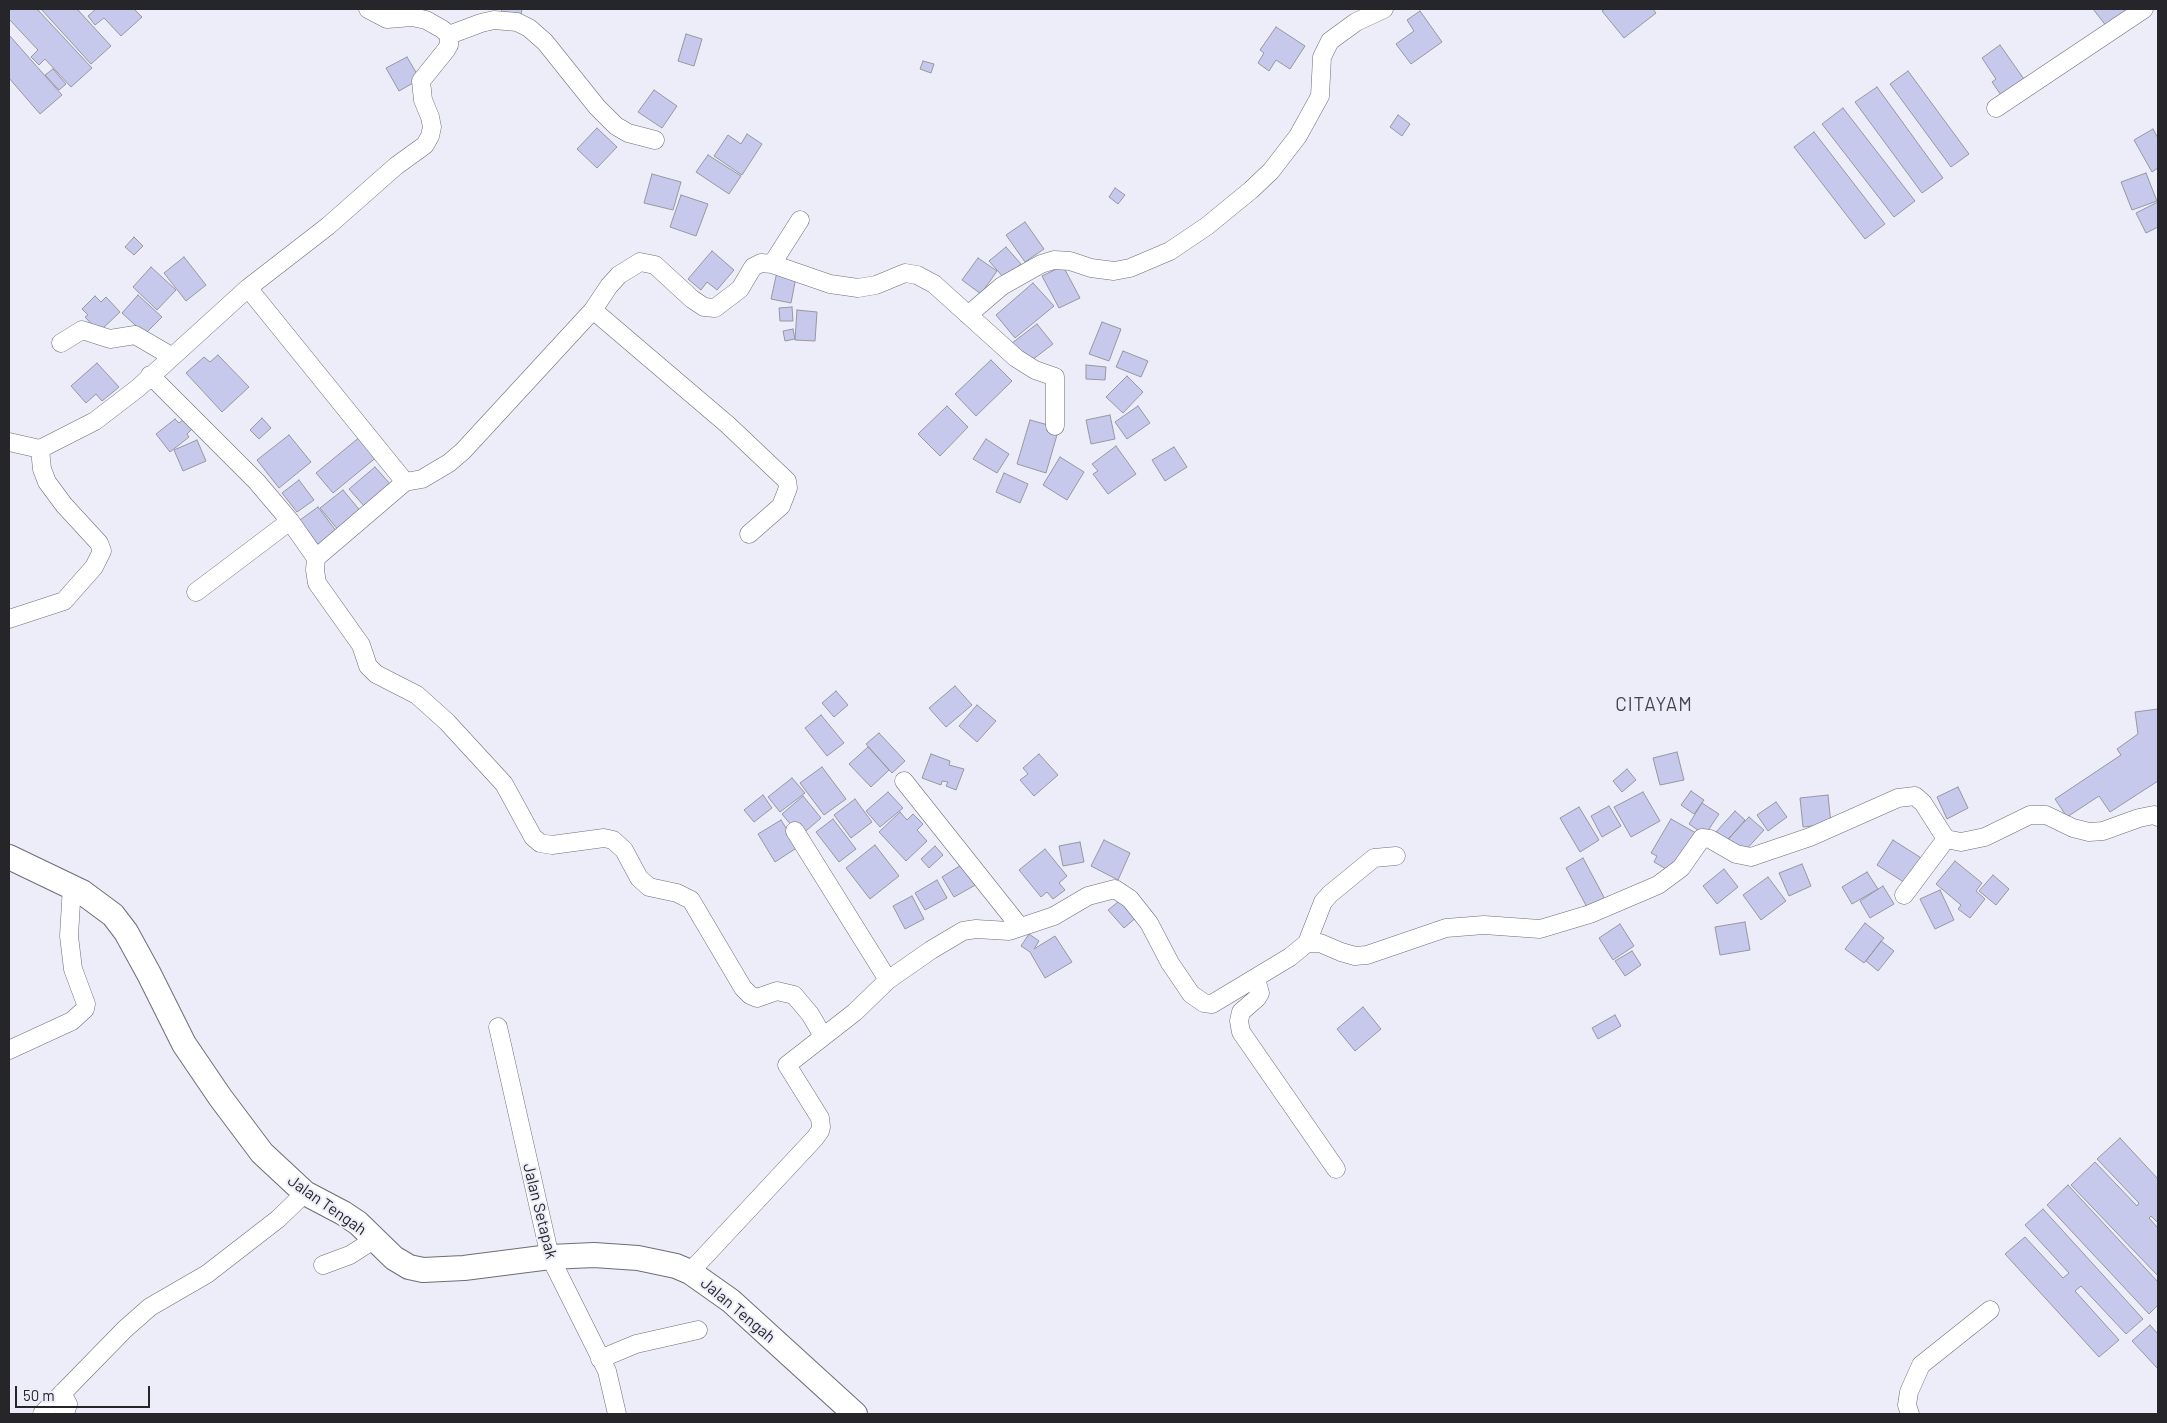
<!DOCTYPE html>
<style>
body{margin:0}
#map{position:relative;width:2167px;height:1423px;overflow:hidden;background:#ecedf8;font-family:Barlow,sans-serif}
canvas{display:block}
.frame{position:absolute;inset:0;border:10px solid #26262a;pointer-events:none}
.scale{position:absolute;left:15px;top:1386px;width:135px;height:22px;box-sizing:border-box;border:2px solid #26262a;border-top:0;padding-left:6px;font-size:15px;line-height:18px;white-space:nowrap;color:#26262a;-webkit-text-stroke:4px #ecedf8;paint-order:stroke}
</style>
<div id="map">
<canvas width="2167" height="1423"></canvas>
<div class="frame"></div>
<div class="scale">50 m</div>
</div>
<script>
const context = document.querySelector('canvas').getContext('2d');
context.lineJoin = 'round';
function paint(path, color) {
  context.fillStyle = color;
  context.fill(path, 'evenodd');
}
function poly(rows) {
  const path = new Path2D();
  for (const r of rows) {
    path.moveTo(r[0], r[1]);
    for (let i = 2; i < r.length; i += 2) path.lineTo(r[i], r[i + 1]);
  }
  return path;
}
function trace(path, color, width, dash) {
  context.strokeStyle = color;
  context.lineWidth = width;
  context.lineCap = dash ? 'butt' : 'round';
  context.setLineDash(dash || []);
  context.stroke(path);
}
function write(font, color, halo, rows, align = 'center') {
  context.font = font + ' Barlow,sans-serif';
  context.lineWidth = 4;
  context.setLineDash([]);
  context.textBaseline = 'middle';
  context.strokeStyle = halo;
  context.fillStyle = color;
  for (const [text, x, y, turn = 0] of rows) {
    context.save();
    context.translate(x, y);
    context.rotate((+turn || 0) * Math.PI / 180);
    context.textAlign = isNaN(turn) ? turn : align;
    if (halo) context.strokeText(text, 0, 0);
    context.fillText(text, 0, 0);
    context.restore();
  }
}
const building = poly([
 [9,9,37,9,92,68,71,87,45,59,39,65,31,57,38,50,9,19,9,9],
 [41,9,77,9,111,46,91,64,41,9],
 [96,9,134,9,142,17,121,36,104,18,95,25,88,16,96,9],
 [502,9,522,9,521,15,501,12,502,9],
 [1605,9,1653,9,1656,13,1624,38,1602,11,1605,9],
 [2093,9,2132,9,2107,27,2093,9],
 [1420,11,1442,42,1411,64,1396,44,1414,31,1407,20,1420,11],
 [1276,27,1305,46,1290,69,1276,60,1269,71,1258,63,1264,53,1260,50,1276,27],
 [686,34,702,39,694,66,678,61,686,34],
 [9,35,62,95,40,114,9,78,9,35],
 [2000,45,2026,82,2003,98,1992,82,1996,79,1982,58,2000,45],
 [407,57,420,79,399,91,386,68,407,57],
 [923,61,934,64,931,73,920,69,923,61],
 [53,69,66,84,59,90,45,75,53,69],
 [1908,71,1969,154,1951,167,1890,84,1908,71],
 [1877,87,1943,178,1922,193,1855,102,1877,87],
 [654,90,677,106,662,128,638,112,654,90],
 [1843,108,1915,201,1894,217,1822,124,1843,108],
 [1398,115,1410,124,1402,136,1390,127,1398,115],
 [597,128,617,147,597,168,577,149,597,128],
 [2153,129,2158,138,2158,168,2152,172,2134,140,2153,129],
 [1814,132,1885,224,1865,239,1794,147,1814,132],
 [747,134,762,144,742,175,714,156,728,135,741,144,747,134],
 [708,155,741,176,729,194,696,172,708,155],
 [2146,173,2157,201,2132,210,2121,182,2146,173],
 [652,174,681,182,673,210,644,203,652,174],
 [1115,188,1125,195,1118,204,1109,197,1115,188],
 [681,195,708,204,696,236,670,227,681,195],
 [2158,202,2158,227,2146,233,2136,213,2158,202],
 [1025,222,1044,249,1025,262,1006,235,1025,222],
 [134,237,143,246,134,255,125,247,134,237],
 [1006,247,1021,264,1004,278,989,261,1006,247],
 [712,251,734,270,717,290,707,282,701,290,688,279,712,251],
 [184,257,206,285,186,301,164,273,184,257],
 [978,258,997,271,981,294,962,280,978,258],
 [1063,266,1080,298,1059,308,1042,276,1063,266],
 [151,267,176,290,157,310,133,287,151,267],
 [777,272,796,277,791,303,771,299,777,272],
 [1033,283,1054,306,1015,338,996,315,1033,283],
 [138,295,162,317,145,334,122,313,138,295],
 [95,296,101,302,106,297,120,312,99,332,85,317,88,315,82,309,95,296],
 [792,307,793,321,780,321,779,308,792,307],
 [797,310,817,312,815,341,795,340,797,310],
 [1102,322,1121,329,1109,361,1089,354,1102,322],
 [1037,324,1053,344,1028,363,1012,343,1037,324],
 [793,329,795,339,785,341,783,331,793,329],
 [1123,351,1148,361,1141,377,1116,367,1123,351],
 [218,355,249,387,222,412,186,373,204,357,210,362,218,355],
 [991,360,1012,381,976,416,955,394,991,360],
 [97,363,119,387,102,401,96,394,86,403,71,386,97,363],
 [1086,365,1106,367,1105,380,1086,379,1086,365],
 [1127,376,1143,392,1123,413,1106,397,1127,376],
 [947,406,968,427,940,456,918,434,947,406],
 [1138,406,1150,423,1127,439,1115,422,1138,406],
 [1110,415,1115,439,1091,444,1086,420,1110,415],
 [262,418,271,428,259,439,250,430,262,418],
 [175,419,179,423,184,419,192,429,187,434,189,437,170,452,156,434,175,419],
 [1030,420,1059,428,1046,473,1017,464,1030,420],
 [289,435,311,462,279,488,257,460,289,435],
 [361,436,378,456,333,493,316,473,361,436],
 [986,439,1009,454,997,473,973,459,986,439],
 [197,440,206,461,183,471,174,450,197,440],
 [1116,446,1136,474,1108,494,1093,474,1098,471,1092,464,1116,446],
 [1174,447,1187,467,1165,481,1152,460,1174,447],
 [1060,457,1084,472,1067,500,1043,485,1060,457],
 [375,467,391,485,365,507,349,489,375,467],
 [1004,473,1028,484,1020,503,996,492,1004,473],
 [299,480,314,500,297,512,282,493,299,480],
 [343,490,362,513,339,531,320,508,343,490],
 [318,507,337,532,319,546,300,520,318,507],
 [955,686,972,705,946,727,929,708,955,686],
 [836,691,848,705,834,717,822,703,836,691],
 [977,705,996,721,977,742,959,726,977,705],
 [2158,709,2158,781,2110,812,2099,796,2067,817,2055,799,2121,755,2117,749,2138,734,2135,712,2158,709],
 [821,715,844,743,827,756,805,728,821,715],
 [879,733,905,761,892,773,866,744,879,733],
 [868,747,889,770,871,787,849,764,868,747],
 [1677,752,1684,780,1660,785,1653,758,1677,752],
 [931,754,950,761,949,765,964,769,956,790,946,786,948,782,942,781,941,785,922,778,931,754],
 [1039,754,1058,775,1034,796,1020,780,1028,774,1023,768,1039,754],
 [822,767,846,799,824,815,800,783,822,767],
 [1627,769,1636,780,1622,792,1613,781,1627,769],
 [792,778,805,793,780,812,768,797,792,778],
 [1958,787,1968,808,1947,819,1937,797,1958,787],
 [1691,791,1704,800,1694,814,1681,805,1691,791],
 [888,792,903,808,880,827,866,811,888,792],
 [1643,792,1660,821,1631,837,1614,807,1643,792],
 [763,795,772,808,754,822,744,810,763,795],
 [1828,795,1831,824,1803,827,1800,798,1828,795],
 [803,796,821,818,800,836,782,814,803,796],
 [855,799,872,822,851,838,834,815,855,799],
 [1776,802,1787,817,1768,831,1757,815,1776,802],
 [1702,803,1719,814,1705,835,1689,824,1702,803],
 [1609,806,1621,826,1602,837,1591,816,1609,806],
 [1579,807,1599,840,1580,852,1560,818,1579,807],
 [1735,811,1745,820,1727,841,1716,832,1735,811],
 [900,812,907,820,913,814,923,824,917,830,927,841,906,861,879,832,900,812],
 [1749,817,1764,830,1743,853,1728,839,1749,817],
 [833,819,856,849,839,862,816,832,833,819],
 [1671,819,1696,833,1673,873,1654,862,1657,856,1651,853,1671,819],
 [781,820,798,847,775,862,758,834,781,820],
 [1104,840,1130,853,1118,880,1091,866,1104,840],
 [1893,840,1926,861,1910,886,1877,865,1893,840],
 [1080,842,1084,862,1063,866,1059,846,1080,842],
 [875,845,899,876,870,899,846,868,875,845],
 [935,846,943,855,929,868,921,859,935,846],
 [1045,849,1067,876,1059,883,1065,890,1053,899,1047,892,1041,897,1019,870,1045,849],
 [1583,858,1606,901,1589,911,1566,868,1583,858],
 [1955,861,1982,883,1976,891,1985,899,1970,918,1958,909,1961,905,1936,884,1955,861],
 [966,862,979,883,954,897,942,877,966,862],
 [1802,864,1811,886,1789,896,1779,873,1802,864],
 [1724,869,1738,887,1717,904,1703,886,1724,869],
 [1867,872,1878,889,1852,904,1842,887,1867,872],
 [1993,875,2009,889,1996,905,1979,891,1993,875],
 [1768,877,1786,901,1761,920,1743,895,1768,877],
 [937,880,947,898,925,910,915,893,937,880],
 [1883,886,1894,904,1870,918,1860,901,1883,886],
 [1940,890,1954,920,1935,929,1920,899,1940,890],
 [912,896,924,919,905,929,893,906,912,896],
 [1123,898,1138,916,1124,928,1108,910,1123,898],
 [1745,922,1750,950,1720,955,1715,927,1745,922],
 [1865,923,1884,938,1864,963,1845,949,1865,923],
 [1620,924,1634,946,1613,960,1599,938,1620,924],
 [1029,934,1039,941,1034,949,1055,936,1072,962,1045,978,1030,952,1021,946,1029,934],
 [1881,941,1894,951,1878,971,1866,961,1881,941],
 [1632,951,1641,965,1625,976,1615,961,1632,951],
 [1363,1007,1381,1029,1355,1051,1337,1029,1363,1007],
 [1615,1015,1621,1026,1598,1039,1592,1028,1615,1015],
 [2120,1138,2158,1179,2158,1223,2151,1216,2149,1218,2158,1228,2158,1276,2071,1185,2095,1162,2137,1206,2139,1203,2097,1159,2120,1138],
 [2068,1185,2158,1282,2158,1305,2149,1314,2047,1205,2068,1185],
 [2043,1209,2143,1319,2126,1334,2081,1286,2075,1291,2119,1340,2099,1357,2005,1254,2025,1237,2063,1278,2069,1273,2025,1225,2043,1209],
 [2150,1325,2158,1334,2158,1369,2132,1341,2150,1325]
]);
paint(building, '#c7c9ec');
trace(building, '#9697a1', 1);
const minor = poly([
 [449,35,481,23,494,20,517,22,529,28,545,42,597,107,616,126,628,133,655,140],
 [1996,108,2144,9],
 [772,264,800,220],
 [248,288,405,482],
 [593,310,728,425,787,481,788,488,781,506,749,534],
 [968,315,1002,286,1041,264,1054,260,1070,261,1091,268,1114,271,1130,268,1170,251,1207,226,1251,190,1271,171,1298,136,1320,96,1322,57,1330,41,1356,22,1384,9],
 [61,343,82,330,110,339,135,335,171,356],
 [150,375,257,482,290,521,316,558,315,570,317,583,361,645,368,666,376,674,417,695,447,722,504,784,533,837,540,843,552,845,604,838,613,840,624,850,639,878,649,887,677,893,691,900,743,988,750,995,757,998,777,991,794,995,810,1014,823,1036],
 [9,442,40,449,95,421,138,388,248,288,328,226,396,166,425,145,430,136,432,127,430,117,423,100,421,81,446,50,449,45,449,35,442,29,426,20,412,17,387,19,368,9],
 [316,558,405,482,422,479,449,463,463,451,593,310,609,286,619,275,640,262,655,265,692,299,704,307,715,308,740,289,753,267,761,263,772,264,830,284,858,288,876,285,905,273,917,275,934,284,1016,358,1035,370,1055,377,1055,426],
 [196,592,290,521],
 [9,619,64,601,94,567,102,551,99,543,64,505,47,482,42,469,40,449],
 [904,781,1020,927],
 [795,831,888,980],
 [1904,895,1946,839],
 [1307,943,1323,902,1330,894,1374,858,1396,856],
 [1256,979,1260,993,1257,998,1241,1012,1239,1021,1241,1032,1336,1169],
 [498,1027,550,1257,607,1371,617,1414],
 [9,1050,72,1021,85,1009,86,1004,73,969,69,936,72,886],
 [323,1265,350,1255,375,1239],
 [690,1272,815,1138,820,1131,821,1127,820,1118,787,1065,855,1012,888,980,931,950,963,931,976,929,1009,931,1054,916,1088,896,1115,889,1130,899,1149,923,1170,963,1191,994,1204,1003,1212,1004,1290,957,1307,943,1320,943,1341,952,1355,956,1367,955,1446,928,1484,925,1540,929,1590,914,1658,885,1681,868,1702,838,1710,839,1736,854,1751,857,1810,837,1898,798,1915,796,1923,803,1946,839,1961,842,1985,837,2030,815,2046,815,2073,828,2089,832,2103,831,2139,818,2154,815,2158,817],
 [600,1359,636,1344,698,1330],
 [62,1393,68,1404,65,1414],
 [42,1414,125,1329,150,1307,207,1274,278,1219,305,1193],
 [1910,1414,1907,1405,1909,1392,1921,1365,1990,1310]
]);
const secondary = poly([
 [9,857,82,892,113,915,126,932,149,974,184,1044,220,1097,262,1153,305,1193,343,1213,358,1223,394,1258,409,1267,423,1270,464,1268,550,1257,594,1255,638,1258,676,1266,690,1272,731,1301,855,1414]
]);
trace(minor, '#6d6d77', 19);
trace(secondary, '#6d6d77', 26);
trace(minor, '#fff', 18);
trace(secondary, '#fff', 24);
write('16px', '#26262a', '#ecedf8', [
 ["Jalan Tengah",327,1205,35],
 ["Jalan Setapak",540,1211,76],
 ["Jalan Tengah",738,1310,40]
]);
context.letterSpacing = '1px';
write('19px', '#43434c', '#ecedf8', [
 ["CITAYAM",1654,705]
]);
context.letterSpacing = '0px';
</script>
